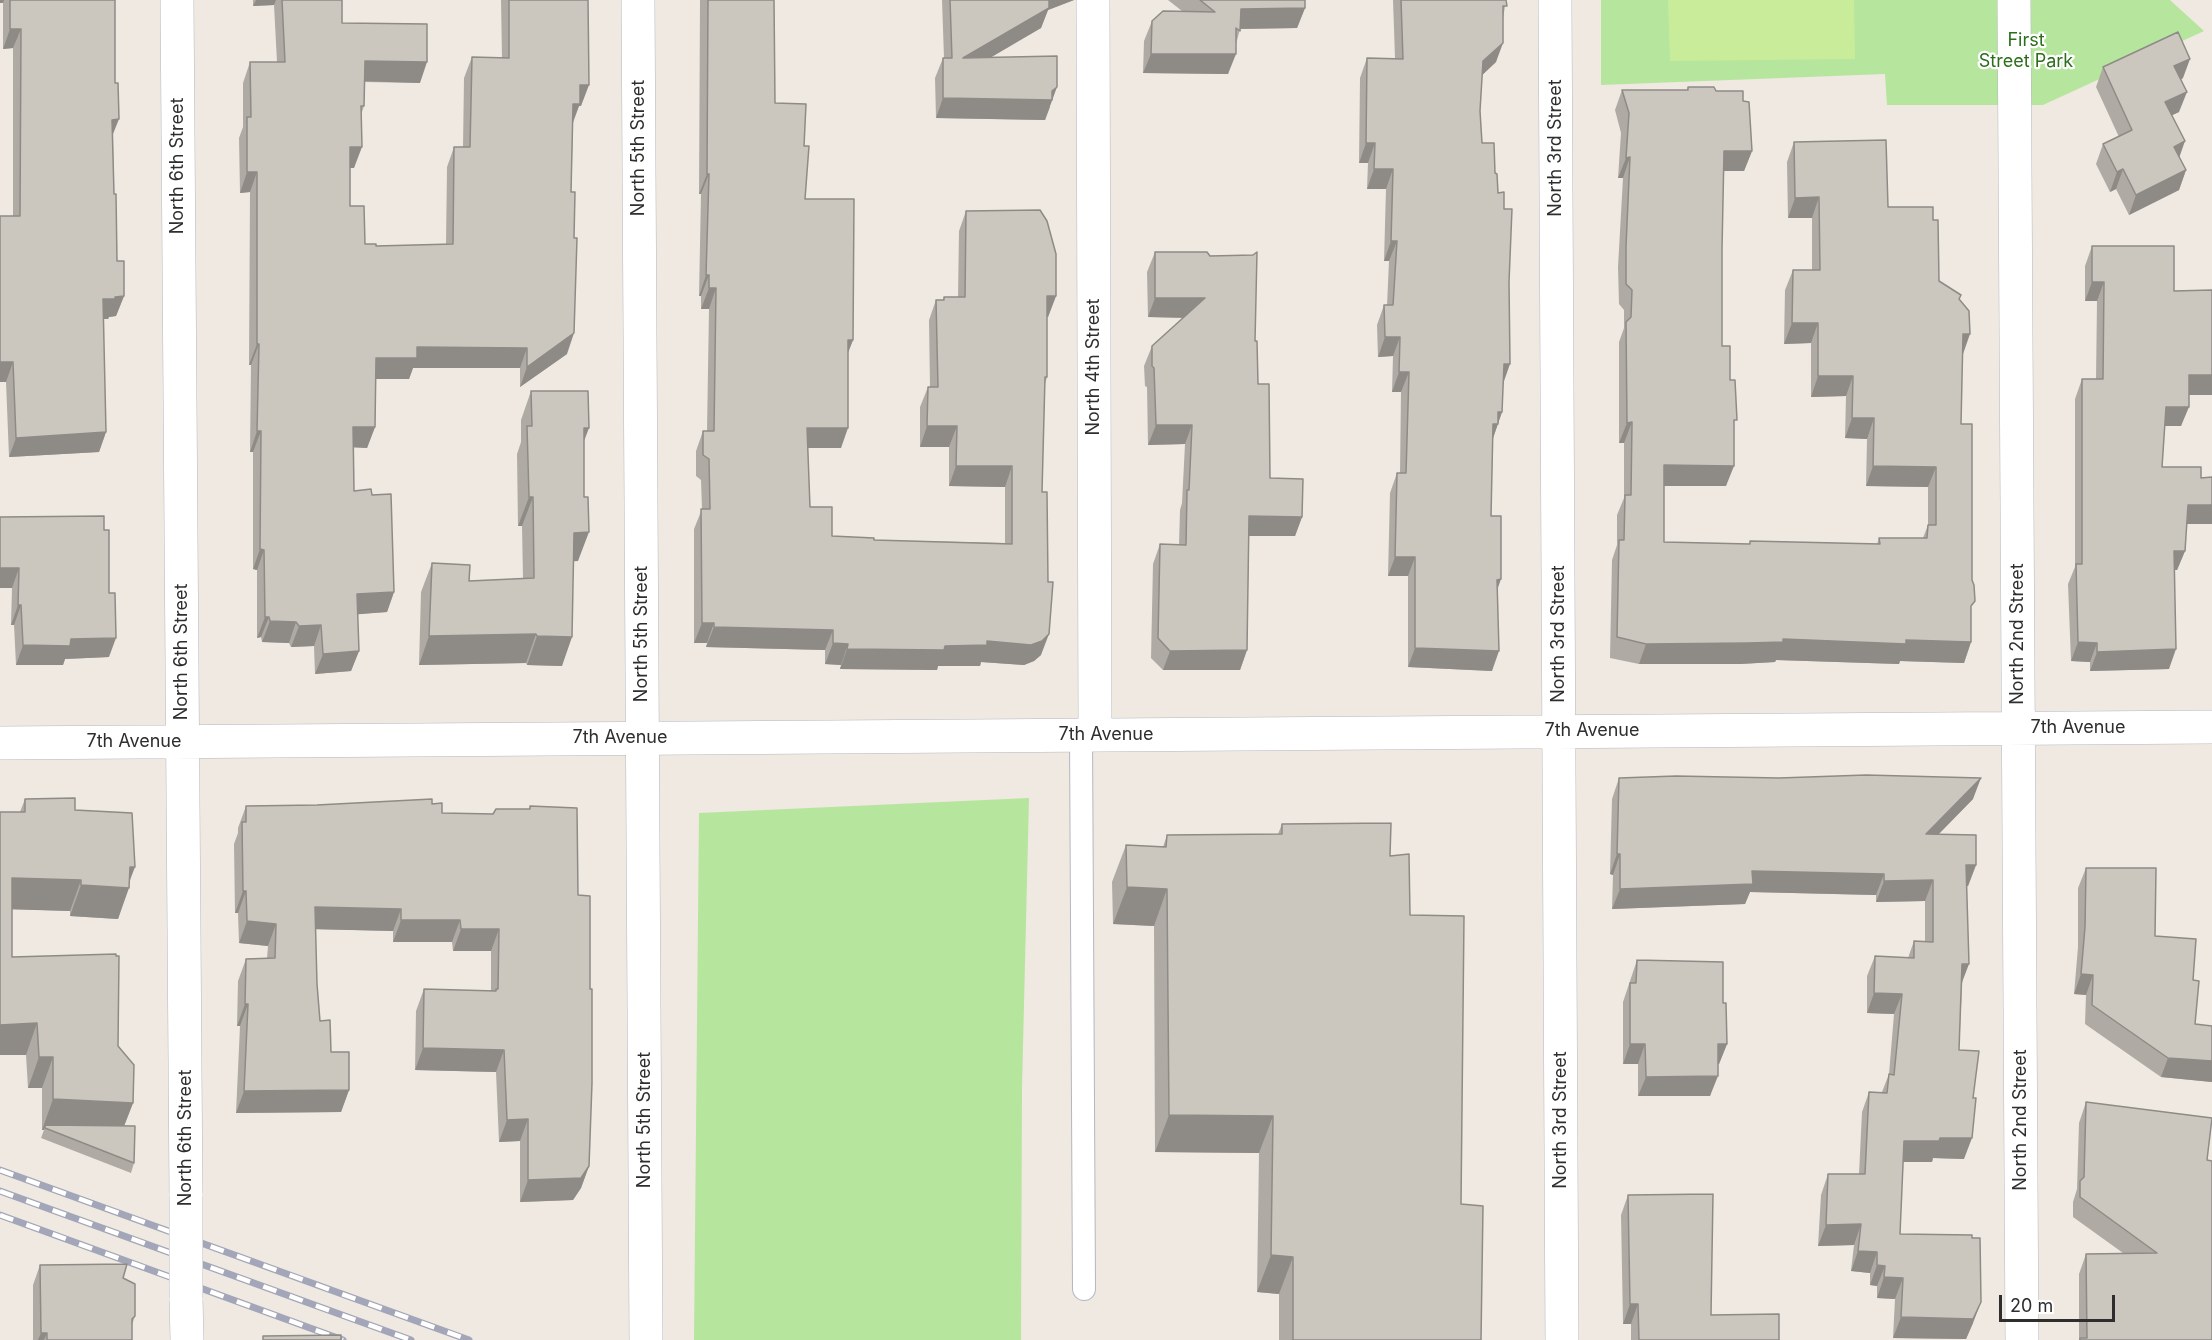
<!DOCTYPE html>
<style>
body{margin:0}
#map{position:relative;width:2212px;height:1340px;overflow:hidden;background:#efe9e1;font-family:Inter,sans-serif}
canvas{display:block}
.scale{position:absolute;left:1999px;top:1295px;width:116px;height:27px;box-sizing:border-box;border:3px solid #2e2e2e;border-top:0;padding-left:8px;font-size:18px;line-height:21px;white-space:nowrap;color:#2e2e2e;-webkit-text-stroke:4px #fff;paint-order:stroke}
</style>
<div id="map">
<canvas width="2212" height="1340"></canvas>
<div class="scale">20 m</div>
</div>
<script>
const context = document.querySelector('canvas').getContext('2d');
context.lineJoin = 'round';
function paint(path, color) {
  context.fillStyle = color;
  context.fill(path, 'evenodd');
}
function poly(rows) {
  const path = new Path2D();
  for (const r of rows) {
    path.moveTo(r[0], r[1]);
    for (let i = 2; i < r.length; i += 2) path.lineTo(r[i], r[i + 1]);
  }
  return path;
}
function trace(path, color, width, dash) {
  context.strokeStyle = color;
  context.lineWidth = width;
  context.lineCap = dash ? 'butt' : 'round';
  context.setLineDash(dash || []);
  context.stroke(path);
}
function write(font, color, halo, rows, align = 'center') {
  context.font = font + ' Inter,sans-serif';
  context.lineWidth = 4.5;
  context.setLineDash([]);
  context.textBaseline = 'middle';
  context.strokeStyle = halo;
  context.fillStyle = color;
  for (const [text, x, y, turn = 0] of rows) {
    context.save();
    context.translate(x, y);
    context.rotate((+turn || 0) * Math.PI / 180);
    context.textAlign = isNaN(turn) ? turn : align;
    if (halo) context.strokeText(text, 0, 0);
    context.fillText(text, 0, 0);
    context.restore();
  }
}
paint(poly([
 [1601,0,2170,0,2204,31,2043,105,1887,105,1885,74,1601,85],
 [1029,798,1022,1087,1021,1340,694,1340,699,813]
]), '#b6e59e');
paint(poly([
 [1668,0,1854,0,1855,59,1670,61]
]), '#c9ec9a');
const lane = poly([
 [1081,735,1084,1289]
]);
const street = poly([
 [177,0,186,1196],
 [638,0,646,1340],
 [1093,0,1095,735],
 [1555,0,1562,1340],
 [2014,0,2022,1340],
 [0,743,2212,727],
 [186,1298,187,1340]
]);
trace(lane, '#b4b7c1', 24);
trace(street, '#b4b7c1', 34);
trace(lane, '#fff', 22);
trace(street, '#fff', 33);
const rail = poly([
 [0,1170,469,1340],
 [0,1191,411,1340],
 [0,1215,343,1340]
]);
trace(rail, '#a3a6b8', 7);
trace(rail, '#fff', 4.5, [14]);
const streetBridge = poly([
 [186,1196,186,1298]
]);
trace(streetBridge, '#b4b7c1', 34, []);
trace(streetBridge, '#fff', 33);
paint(poly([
 [0,0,115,0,113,136,114,194,117,261,124,296,116,316,109,317,108,319,103,319,106,432,99,452,9,457,6,382,0,382,0,216,13,216,13,48,3,49,3,3],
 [253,0,342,0,342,23,420,83,365,82,364,106,361,115,354,168,350,168,350,206,365,244,376,246,446,244,447,167,454,147,463,147,464,78,472,57,502,58,501,0,588,0,581,106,579,106,573,123,567,354,520,387,520,368,413,368,409,379,376,379,375,427,367,448,353,447,354,491,372,495,394,592,387,612,357,614,359,651,351,671,315,674,314,646,291,647,289,643,262,642,261,637,257,638,257,570,253,569,253,452,250,452,251,365,249,365,250,192,240,193,239,138,243,127,243,83,250,62,277,62,274,5,253,6],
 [700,0,774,0,775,103,804,146,805,199,853,340,848,353,841,448,808,448,810,507,832,536,874,540,1005,543,1005,487,949,486,949,447,920,447,920,407,928,387,930,387,929,320,936,300,943,300,944,297,958,297,959,231,966,211,1056,296,1048,317,1047,317,1047,377,1045,384,1042,492,1041,655,1034,661,1024,665,981,662,980,666,938,666,937,670,840,669,841,665,825,664,825,650,706,647,707,643,694,643,694,529,702,509,701,480,696,476,696,451,703,431,707,431,709,309,701,309,701,296,699,296,701,194,699,194],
 [942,0,1074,0,1048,10,1041,28,990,57,1050,107,1045,120,936,118,935,78,943,58,944,58],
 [1168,0,1305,0,1305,8,1297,28,1240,29,1228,74,1143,73,1144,41,1152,21,1182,11],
 [1393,0,1506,0,1496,62,1482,75,1480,111,1482,143,1495,173,1498,193,1504,209,1502,412,1493,438,1491,516,1497,591,1492,671,1408,667,1408,576,1388,576,1390,493,1397,473,1400,473,1401,392,1392,392,1393,356,1378,357,1377,325,1384,305,1387,305,1389,261,1384,261,1386,189,1367,189,1368,163,1359,163,1360,78,1367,58,1395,58],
 [2103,67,2183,78,2181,80,2179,112,2172,115,2179,156,2186,170,2179,190,2129,215,2116,189,2110,192,2096,164,2103,144,2119,137,2096,87],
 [1688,87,1716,91,1743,101,1752,151,1744,171,1723,171,1722,249,1722,346,1730,380,1734,427,1726,486,1664,486,1664,542,1749,544,1750,541,1877,544,1879,538,1923,538,1928,525,1928,487,1866,486,1867,439,1845,438,1846,396,1811,397,1811,343,1784,344,1785,290,1793,270,1812,270,1812,218,1788,218,1787,162,1794,142,1888,207,1933,220,1939,281,1959,299,1962,354,1961,424,1971,611,1971,642,1964,663,1900,661,1899,664,1776,660,1775,662,1740,664,1639,664,1610,658,1612,560,1617,545,1617,515,1624,498,1624,443,1619,443,1619,342,1624,328,1624,310,1619,304,1618,267,1623,178,1618,178,1621,133,1615,110,1622,90,1687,90],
 [2092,246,2174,291,2212,290,2212,395,2189,395,2181,426,2165,426,2162,467,2201,478,2212,477,2212,524,2186,524,2185,551,2177,570,2174,570,2169,669,2090,671,2090,662,2071,661,2068,584,2075,567,2075,399,2082,379,2096,379,2097,301,2085,301,2085,266],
 [1155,252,1255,341,1258,384,1270,478,1302,517,1295,536,1249,536,1247,650,1240,670,1163,670,1151,658,1153,564,1160,544,1179,545,1180,510,1182,503,1185,444,1148,445,1147,387,1145,386,1144,366,1152,346,1183,318,1148,317,1147,272],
 [531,391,584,441,578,561,573,561,562,666,527,665,526,663,419,665,421,592,432,563,469,581,523,579,522,526,518,526,517,454,521,442,521,420],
 [0,517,104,530,109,657,65,659,63,665,16,665,14,625,11,625,12,588],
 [1619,778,1973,799,1939,834,1976,865,1968,886,1967,886,1959,1050,1964,1159,1933,1158,1932,1162,1903,1162,1900,1234,1973,1323,1966,1339,1893,1338,1895,1299,1877,1298,1877,1286,1870,1285,1870,1273,1851,1271,1854,1245,1818,1246,1821,1195,1828,1174,1859,1174,1862,1112,1869,1092,1882,1092,1889,1074,1894,1014,1867,1013,1867,976,1875,956,1908,958,1914,941,1925,941,1925,901,1876,902,1876,895,1750,892,1745,904,1612,909,1613,875,1610,874,1612,799],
 [25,799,75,810,130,881,118,919,70,916,70,911,12,909,12,957,118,1046,133,1103,124,1126,134,1163,131,1173,41,1138,44,1130,42,1130,42,1088,28,1088,26,1055,0,1055,0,812,20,812],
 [432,804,442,813,493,814,529,809,530,806,578,895,589,1166,581,1188,573,1200,520,1202,520,1141,499,1142,496,1072,415,1070,416,1011,424,989,491,991,491,951,453,951,452,942,393,942,393,931,315,929,317,984,320,1021,331,1052,349,1090,341,1112,236,1113,240,1026,237,1026,238,981,246,959,267,958,268,946,239,943,238,913,235,913,234,844,238,833,238,828,246,806],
 [1282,824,1390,856,1410,915,1461,1204,1481,1340,1279,1340,1279,1294,1257,1292,1259,1153,1155,1152,1154,926,1113,924,1112,882,1126,845,1163,847,1167,835,1278,834],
 [2086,868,2155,936,2193,980,2195,1024,2212,1026,2212,1082,2161,1077,2085,1024,2086,995,2074,994,2078,947,2078,888],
 [1637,960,1723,1003,1727,1044,1719,1064,1718,1064,1710,1096,1638,1096,1638,1064,1623,1064,1623,1002],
 [2086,1102,2207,1160,2212,1340,2079,1340,2079,1274,2086,1254,2123,1253,2073,1217,2073,1202,2077,1189,2079,1123],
 [1628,1195,1711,1315,1779,1340,1631,1340,1631,1324,1623,1324,1621,1215],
 [40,1265,123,1278,135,1316,132,1325,132,1340,33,1340,33,1285]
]), '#afaba4');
paint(poly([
 [0,0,4,0,3,3,0,3],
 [256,0,276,0,274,5,253,6],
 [1046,0,1074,0,1048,10,1041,28,956,78,963,58],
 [1305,8,1297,28,1234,29,1241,9],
 [10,29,21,29,13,48,3,49],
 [1503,43,1496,62,1476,81,1483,61],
 [1151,54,1236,54,1228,74,1143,73],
 [2190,59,2183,78,2167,86,2174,66],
 [365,61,427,62,420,83,358,81],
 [580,85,589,85,581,106,579,106,572,124,566,124],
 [1057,87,1045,120,936,118,943,98,1052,91],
 [2187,92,2179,112,2158,122,2165,102],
 [119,119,111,139,112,120],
 [2185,141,2178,161,2174,147],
 [1366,143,1375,143,1368,163,1359,163],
 [350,147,362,147,354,168,342,168],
 [1724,151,1752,151,1744,171,1717,171],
 [1630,157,1623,178,1618,178,1626,158],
 [1374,169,1393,169,1386,189,1367,189],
 [2123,169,2116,189,2110,192,2117,172],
 [2186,170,2179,190,2129,215,2136,195],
 [247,172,257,172,250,192,240,193],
 [707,174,709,174,701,194,699,194],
 [1819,197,1812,218,1788,218,1795,198],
 [1391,241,1397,241,1389,261,1384,261],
 [706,275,709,275,701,296,699,296],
 [2092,282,2104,282,2097,301,2085,301],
 [709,288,716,288,709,309,701,309],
 [124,296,116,316,109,317,108,319,96,319,103,299],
 [1047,296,1056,296,1048,317,1040,316],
 [1155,298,1205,298,1198,318,1148,317],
 [1792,323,1818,323,1811,343,1784,344],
 [574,333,567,354,520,387,527,367],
 [1963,334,1970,334,1963,354],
 [1385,337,1400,337,1393,356,1378,357],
 [848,340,853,340,845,360],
 [257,344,259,344,251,365,249,365],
 [417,347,527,348,520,368,413,368,409,379,368,379,376,358],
 [0,362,13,362,6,382,0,382],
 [1504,364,1510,364,1503,384],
 [1399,372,1409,372,1401,392,1392,392],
 [2189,375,2212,375,2212,395,2182,395],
 [1818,376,1853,376,1846,396,1811,397],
 [2166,407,2189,407,2181,426,2159,426],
 [1498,412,1502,412,1491,444,1486,444],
 [1852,418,1874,418,1867,439,1845,438],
 [1632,422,1624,443,1619,443,1627,423],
 [1156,425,1192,425,1185,444,1148,445],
 [927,426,957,426,949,447,920,447],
 [353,427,375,427,367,448,346,447],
 [584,428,589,428,578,457],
 [807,428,848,428,841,448,800,448],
 [257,431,261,431,253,452,250,452],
 [106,432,99,452,9,457,16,438],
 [1664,465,1734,466,1726,486,1657,486],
 [956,466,1012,466,1005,487,949,486],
 [1873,466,1936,467,1928,487,1866,486],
 [529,497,533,497,522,526,518,526],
 [2188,505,2212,505,2212,524,2180,524],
 [1249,516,1302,517,1295,536,1242,536],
 [589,532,578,561,563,562,574,533],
 [260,549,264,550,257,570,253,569],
 [2174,551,2185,551,2177,570,2167,570],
 [1395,557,1415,557,1408,576,1388,576],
 [0,568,19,568,12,588,0,588],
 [1501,579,1494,599,1497,580],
 [394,592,387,612,349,615,357,594],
 [18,605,21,605,14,625,11,625],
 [265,617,269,617,261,637,257,638],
 [270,621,296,622,289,643,262,642],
 [702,623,714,623,707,643,694,643],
 [321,625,314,646,291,647,299,626],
 [714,627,833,630,825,650,706,647],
 [536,634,526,663,419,665,429,636],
 [1049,634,1041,655,1034,661,1024,665,981,662,980,666,938,666,937,670,840,669,847,649,945,646],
 [537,636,572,637,562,666,527,665],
 [116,638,109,657,65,659,63,665,16,665,23,645,71,639],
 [1783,639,1906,640,1971,642,1964,663,1900,661,1899,664,1776,660,1775,662,1740,664,1639,664,1646,644],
 [2078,642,2097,643,2090,662,2071,661],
 [833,643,848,644,841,665,825,664],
 [1415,648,1499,651,1492,671,1408,667],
 [2176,649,2169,669,2090,671,2097,652],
 [1247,650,1240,670,1163,670,1170,651],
 [359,651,351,671,315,674,323,654],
 [1981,778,1973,799,1919,854,1926,834],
 [1617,854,1620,854,1613,875,1610,874],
 [1966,865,1976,865,1968,886,1959,886],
 [130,867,135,867,127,888,129,888,118,919,70,916,81,885],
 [1752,871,1884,874,1876,895,1750,892,1745,904,1612,909,1620,889],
 [12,878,81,880,70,911,0,909],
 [1933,880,1925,901,1876,902,1884,881],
 [1127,887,1167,889,1154,926,1113,924],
 [243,891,246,891,238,913,235,913],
 [315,907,401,909,393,931,307,929],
 [401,920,460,920,452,942,393,942],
 [247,921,276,924,268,946,239,943],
 [461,929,499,929,491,951,453,951],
 [1962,964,1969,964,1961,985],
 [2081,974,2093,975,2086,995,2074,994],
 [1874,993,1902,994,1894,1014,1867,1013],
 [245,1004,248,1004,240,1026,237,1026],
 [37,1023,26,1055,0,1055,0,1025],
 [1630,1044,1645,1044,1638,1064,1623,1064],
 [1718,1044,1727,1044,1719,1064,1711,1064],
 [423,1048,504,1050,496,1072,415,1070],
 [39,1057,53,1057,42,1088,28,1088],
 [2168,1058,2212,1061,2212,1082,2161,1077],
 [1718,1076,1710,1096,1638,1096,1646,1077],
 [349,1090,341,1112,236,1113,244,1091],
 [53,1099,133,1103,121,1134,45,1125,44,1130,42,1130],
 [1169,1115,1273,1116,1259,1153,1155,1152],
 [528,1119,520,1141,499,1142,507,1120],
 [1940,1138,1972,1138,1964,1159,1933,1158,1932,1162,1896,1162,1904,1141],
 [589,1166,581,1188,573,1200,520,1202,528,1180],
 [1861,1224,1854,1245,1818,1246,1826,1225],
 [1858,1251,1877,1252,1870,1273,1851,1271],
 [1271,1255,1293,1257,1279,1294,1257,1292],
 [1877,1265,1885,1266,1877,1286,1870,1285],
 [1884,1277,1903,1278,1895,1299,1877,1298],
 [1981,1302,1973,1323,1966,1339,1893,1338,1901,1317],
 [1630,1304,1638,1304,1631,1324,1623,1324],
 [41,1333,47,1333,44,1340,38,1340]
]), '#8e8b86');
const building = poly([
 [10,0,115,0,115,83,118,83,119,119,112,120,114,194,116,194,117,261,124,261,124,296,115,297,115,299,103,299,106,432,16,438,13,362,0,362,0,216,20,216,21,29,10,29,10,0],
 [282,0,342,0,342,23,427,24,427,62,365,61,364,106,361,106,362,147,350,147,350,206,364,206,365,244,376,244,376,246,453,244,454,147,470,147,472,57,509,58,509,0,588,0,589,85,580,85,580,104,573,104,571,192,575,192,574,238,577,238,574,333,527,367,527,348,417,347,417,358,376,358,375,427,353,427,354,491,371,489,372,495,391,494,394,592,357,594,359,651,323,654,321,625,299,626,296,622,270,621,269,617,265,617,264,550,260,549,261,431,257,431,259,344,257,344,257,172,247,172,247,117,251,117,250,62,285,62,282,0],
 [708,0,774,0,775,103,806,104,804,146,809,146,805,199,854,199,853,340,848,340,848,428,807,428,810,507,832,507,832,536,874,538,874,540,1012,544,1012,466,956,466,957,426,927,426,928,387,938,387,936,300,944,300,944,297,965,297,966,211,1040,210,1047,221,1056,254,1056,296,1047,296,1047,377,1045,377,1042,492,1047,492,1048,582,1053,582,1049,634,1042,641,1031,645,987,641,987,645,945,646,944,650,847,649,848,644,833,643,833,630,714,627,714,623,702,623,701,509,710,509,709,459,703,455,703,431,714,431,716,288,709,288,709,275,706,275,709,174,707,174,708,0],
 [950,0,1049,0,1049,8,963,58,1057,56,1057,87,1052,91,1052,100,943,98,943,58,952,58,950,0],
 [1200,0,1305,0,1305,8,1241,9,1240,31,1236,28,1236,54,1151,54,1152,21,1163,11,1215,12,1200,0],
 [1401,0,1506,0,1507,6,1503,6,1503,43,1483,61,1480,111,1482,143,1494,143,1495,173,1497,174,1498,193,1504,192,1504,209,1512,209,1509,282,1510,364,1504,364,1502,412,1498,412,1498,424,1493,424,1491,516,1501,516,1501,579,1497,580,1499,651,1415,648,1415,557,1395,557,1397,473,1406,473,1409,372,1399,372,1400,337,1385,337,1384,305,1393,305,1397,241,1391,241,1393,169,1374,169,1375,143,1366,143,1367,58,1403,59,1401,0],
 [2178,32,2190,59,2174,66,2187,92,2165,102,2185,141,2174,147,2186,170,2136,195,2123,169,2117,172,2103,144,2132,130,2103,67,2178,32],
 [1688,87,1714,87,1716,91,1743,91,1743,101,1749,102,1752,151,1724,151,1722,249,1722,346,1730,346,1730,380,1735,380,1737,420,1734,420,1734,466,1664,465,1664,542,1750,544,1750,541,1880,544,1879,538,1927,538,1928,525,1936,525,1936,467,1873,466,1874,418,1852,418,1853,376,1818,376,1818,323,1792,323,1793,270,1820,270,1819,197,1795,198,1794,142,1886,140,1888,207,1933,207,1933,220,1938,220,1939,281,1961,295,1959,299,1969,311,1970,334,1963,334,1961,424,1972,424,1972,580,1974,585,1975,601,1971,606,1971,642,1906,640,1906,644,1783,639,1783,642,1748,643,1646,644,1617,637,1619,540,1624,540,1625,495,1631,495,1632,422,1627,423,1626,322,1631,317,1632,290,1626,284,1626,246,1630,157,1626,158,1629,113,1622,90,1688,90,1688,87],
 [2092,246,2174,246,2174,291,2212,290,2212,375,2189,375,2189,407,2166,407,2162,467,2201,467,2201,478,2212,477,2212,505,2188,505,2185,551,2174,551,2176,649,2097,652,2097,643,2078,642,2076,564,2082,564,2082,379,2103,379,2104,282,2092,282,2092,246],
 [1155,252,1207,252,1210,256,1253,255,1257,252,1255,341,1257,341,1258,384,1269,384,1270,478,1303,479,1302,517,1249,516,1247,650,1170,651,1158,638,1160,544,1186,545,1187,490,1189,490,1192,425,1156,425,1154,368,1152,366,1152,346,1205,298,1155,298,1155,252],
 [531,391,588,391,589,428,584,428,584,497,588,497,589,532,574,533,572,637,537,636,536,634,429,636,432,563,470,565,469,581,534,578,533,497,529,497,527,426,532,426,531,391],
 [104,516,104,530,109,530,109,593,115,593,116,638,71,639,70,646,23,645,21,605,18,605,19,568,0,568,0,517,104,516],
 [1866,775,1981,778,1926,834,1976,835,1976,865,1966,865,1969,964,1962,964,1959,1050,1979,1051,1973,1098,1976,1098,1972,1138,1940,1138,1939,1141,1904,1141,1900,1234,1972,1235,1972,1238,1980,1238,1981,1302,1973,1319,1901,1317,1903,1278,1884,1277,1885,1266,1877,1265,1877,1252,1858,1251,1861,1224,1826,1225,1828,1174,1865,1174,1869,1092,1887,1093,1889,1074,1894,1075,1902,994,1874,993,1875,956,1914,958,1914,941,1933,942,1933,880,1884,881,1884,874,1752,871,1753,884,1620,889,1620,854,1617,854,1619,778,1676,776,1779,778,1866,775],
 [75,798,75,810,132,813,135,867,130,867,129,888,81,885,81,880,12,878,12,957,116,954,116,956,119,956,118,1046,134,1065,133,1103,53,1099,53,1057,39,1057,37,1023,0,1025,0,812,25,812,25,799,75,798],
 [432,799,432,804,442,803,442,813,493,814,496,809,530,809,530,806,577,808,578,895,590,896,590,989,592,989,592,1083,589,1166,581,1178,528,1180,528,1119,507,1120,504,1050,423,1048,424,989,496,991,496,989,498,989,499,929,461,929,460,920,401,920,401,909,315,907,317,984,320,1021,330,1020,331,1052,349,1052,349,1090,244,1091,248,1004,245,1004,246,959,275,958,276,924,247,921,246,891,243,891,242,822,246,822,246,806,317,805,432,799],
 [1391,823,1390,856,1409,854,1410,915,1464,916,1461,1204,1483,1206,1481,1340,1293,1340,1293,1257,1271,1255,1273,1116,1169,1115,1167,889,1127,887,1126,845,1166,847,1167,835,1282,834,1282,824,1391,823],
 [2086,868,2156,868,2155,936,2196,939,2193,980,2199,981,2195,1024,2212,1026,2212,1061,2168,1058,2092,1005,2093,975,2081,974,2085,927,2086,868],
 [1637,960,1723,962,1723,1003,1726,1003,1727,1044,1718,1044,1718,1076,1646,1077,1645,1044,1630,1044,1630,983,1636,983,1637,960],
 [2086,1102,2212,1118,2207,1160,2212,1161,2212,1340,2080,1340,2080,1338,2087,1338,2086,1254,2157,1253,2080,1197,2080,1181,2084,1177,2086,1102],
 [45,1125,135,1126,134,1163,45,1128,45,1125],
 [1713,1194,1711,1315,1779,1314,1779,1340,1639,1340,1638,1304,1630,1304,1628,1195,1713,1194],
 [127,1264,123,1278,135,1284,135,1316,132,1319,132,1340,47,1340,47,1333,41,1333,40,1265,127,1264],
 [341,1335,341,1340,263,1340,263,1336,341,1335]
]);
paint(building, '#cbc7bf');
trace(building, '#8e8b86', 1.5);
write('18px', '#2c6e1b', '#fff', [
 ["First",2026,41],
 ["Street Park",2026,62]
]);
write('18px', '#2e2e2e', '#fff', [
 ["North 5th Street",639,148,-90],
 ["North 3rd Street",1556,148,-90],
 ["North 6th Street",178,166,-90],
 ["North 4th Street",1094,367,-90],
 ["North 5th Street",642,634,-90],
 ["North 3rd Street",1559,634,-90],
 ["North 2nd Street",2018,634,-90],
 ["North 6th Street",182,652,-90],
 ["7th Avenue",2078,728],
 ["7th Avenue",1592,731],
 ["7th Avenue",1106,735],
 ["7th Avenue",620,738],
 ["7th Avenue",134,742],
 ["North 5th Street",645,1120,-90],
 ["North 3rd Street",1561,1120,-90],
 ["North 2nd Street",2021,1120,-90],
 ["North 6th Street",186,1138,-90]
]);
</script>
